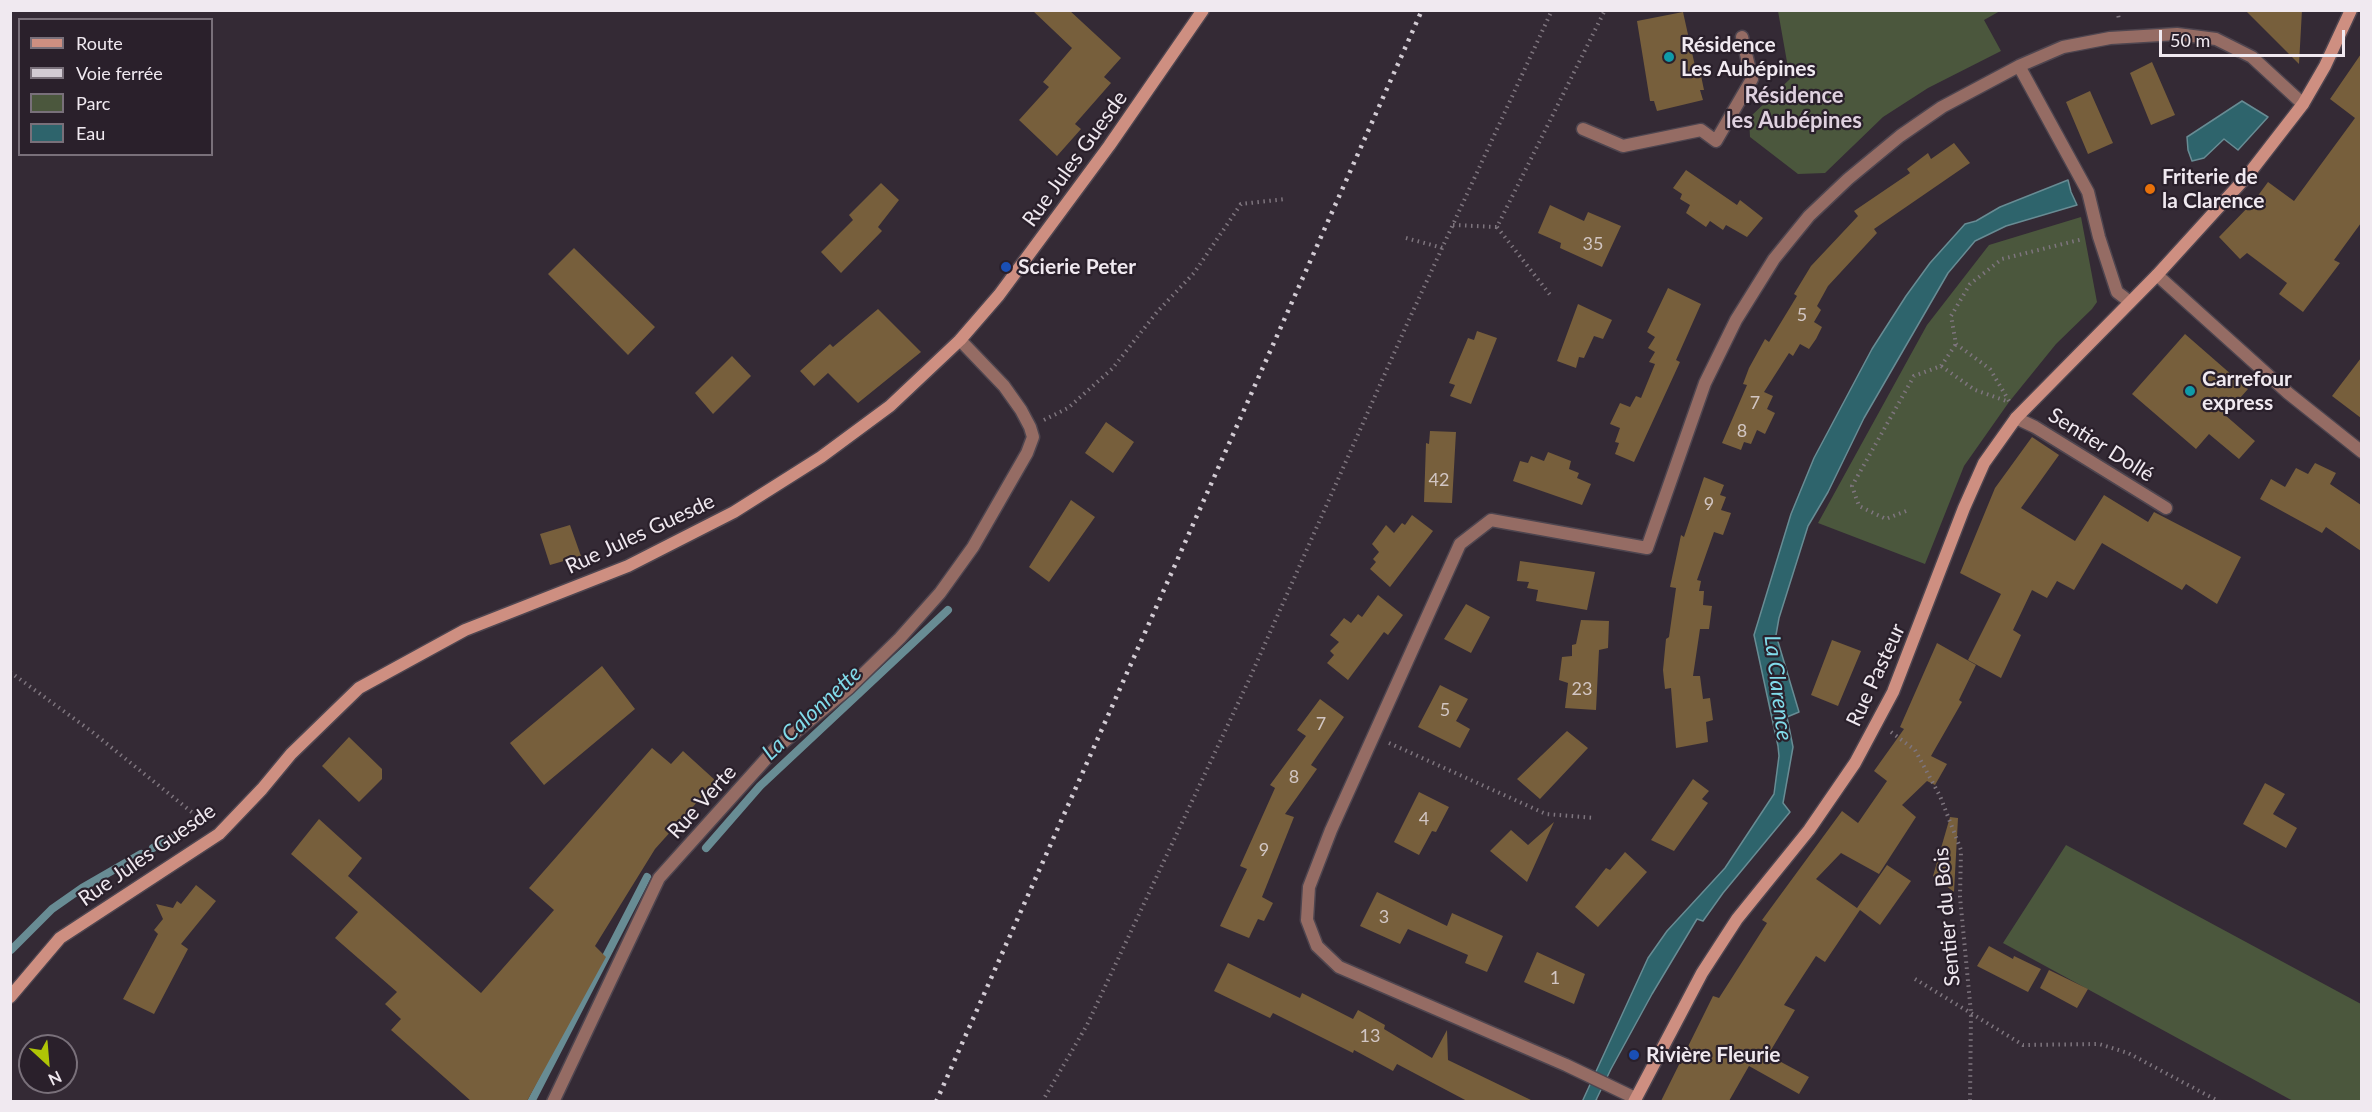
<!DOCTYPE html>
<meta charset="utf-8">
<style>
body{margin:0}
#map{position:relative;width:2372px;height:1112px;overflow:hidden;background:#342a35;font-family:Lato,sans-serif}
canvas{display:block}
.frame{position:absolute;inset:0;border:12px solid #f0e9f0;pointer-events:none}
.legend{position:absolute;left:18px;top:18px;width:195px;height:138px;box-sizing:border-box;background:#2a202b;border:2px solid #79707a;margin:0;padding:8px 10px;list-style:none;font-size:18px;color:#f0e9f0}
.legend li{display:flex;align-items:center;gap:12px;height:30px}
.legend b{width:30px;border:2px solid #79707a}
.north{position:absolute;left:18px;top:1034px;width:60px;height:60px;box-sizing:border-box;background:#2a202b;border:2px solid #79707a;border-radius:50%;rotate:154deg;font-size:16px;font-weight:700;line-height:24px;text-align:center;color:#f0e9f0}
.north::after{content:'';display:block;margin:auto;width:21px;height:27px;background:#afc506;clip-path:polygon(50% 0,100% 100%,50% 72%,0 100%)}
.scale{position:absolute;left:2159px;top:30px;width:186px;height:27px;box-sizing:border-box;border:3px solid #f0e9f0;border-top:0;padding-left:8px;font-size:18px;line-height:21px;white-space:nowrap;color:#f0e9f0;-webkit-text-stroke:4px #2a202b;paint-order:stroke}
</style>
<div id="map">
<canvas width="2372" height="1112"></canvas>
<div class="frame"></div>
<ul class="legend">
<li><b style="height:8px;background:#ce8f81"></b>Route</li>
<li><b style="height:8px;background:#d2cbd3"></b>Voie ferrée</li>
<li><b style="height:16px;background:#4b573d"></b>Parc</li>
<li><b style="height:16px;background:#2e646c"></b>Eau</li>
</ul>
<div class="north">N</div>
<div class="scale">50 m</div>
</div>
<script>
const context = document.querySelector('canvas').getContext('2d');
context.lineJoin = 'round';
function paint(path, color) {
  context.fillStyle = color;
  context.fill(path, 'evenodd');
}
function poly(rows) {
  const path = new Path2D();
  for (const r of rows) {
    path.moveTo(r[0], r[1]);
    for (let i = 2; i < r.length; i += 2) path.lineTo(r[i], r[i + 1]);
  }
  return path;
}
function trace(path, color, width, dash) {
  context.strokeStyle = color;
  context.lineWidth = width;
  context.lineCap = dash ? 'butt' : 'round';
  context.setLineDash(dash || []);
  context.stroke(path);
}
function write(font, color, halo, rows, align = 'center') {
  context.font = font + ' Lato,sans-serif';
  context.lineWidth = 4.5;
  context.setLineDash([]);
  context.textBaseline = 'middle';
  context.strokeStyle = halo;
  context.fillStyle = color;
  for (const [text, x, y, turn = 0] of rows) {
    context.save();
    context.translate(x, y);
    context.rotate((+turn || 0) * Math.PI / 180);
    context.textAlign = isNaN(turn) ? turn : align;
    if (halo) context.strokeText(text, 0, 0);
    context.fillText(text, 0, 0);
    context.restore();
  }
}
paint(poly([
 [1778,11,2000,11,1984,20,2001,51,1928,88,1883,117,1825,173,1798,174,1750,137,1749,118,1790,79],
 [2081,217,2097,302,2092,309,2056,344,2009,402,1964,466,1925,564,1818,523,1927,325,1989,245],
 [2066,845,2361,1004,2361,1101,2293,1101,2003,943]
]), '#4b573d');
const water = poly([
 [2242,101,2268,117,2238,150,2224,139,2204,158,2192,161,2188,150,2187,137,2242,101],
 [2068,180,2071,192,2077,205,2006,226,1975,241,1948,273,1864,418,1828,492,1808,526,1779,618,1776,635,1799,712,1787,717,1793,747,1783,803,1790,812,1723,893,1703,921,1697,919,1652,994,1611,1069,1596,1100,1598,1101,1582,1102,1648,958,1667,931,1725,868,1774,794,1779,756,1778,746,1754,635,1791,514,1814,458,1872,349,1906,296,1930,263,1965,224,1976,221,2000,207,2068,180]
]);
paint(water, '#2e646c');
trace(water, '#688c94', 1.5);
trace(poly([
 [153,848,170,838],
 [706,848,760,786,948,610],
 [11,950,52,909,82,888,141,854],
 [531,1102,647,877]
]), '#688c94', 8);
paint(poly([
 [1032,10,1069,10,1121,58,1104,77,1111,83,1075,124,1081,129,1057,156,1019,120,1049,87,1043,82,1072,48],
 [2245,10,2302,10,2299,64],
 [1683,12,1695,66,1699,66,1704,90,1700,90,1703,100,1657,111,1654,101,1650,101,1637,21],
 [2361,54,2361,223,2334,260,2340,263,2303,312,2279,294,2287,283,2247,253,2240,259,2219,237,2254,201,2268,182,2294,201,2355,118,2330,99],
 [2152,62,2175,115,2151,125,2130,73],
 [2090,91,2113,143,2088,154,2066,102],
 [1954,143,1970,163,1874,229,1877,233,1828,286,1817,306,1821,310,1814,322,1822,327,1816,339,1809,349,1800,344,1793,356,1789,353,1764,392,1773,396,1767,409,1775,413,1765,434,1757,430,1751,444,1744,442,1741,450,1722,443,1747,385,1743,384,1749,368,1765,339,1769,342,1797,296,1794,294,1811,266,1858,216,1854,211,1910,173,1907,169,1928,153,1931,159],
 [1686,170,1737,205,1740,200,1763,218,1747,237,1726,225,1723,230,1710,221,1706,227,1686,213,1690,205,1680,199,1682,194,1673,188],
 [881,183,899,200,878,227,882,231,841,273,821,252,853,220,849,215],
 [1550,205,1584,221,1588,212,1621,226,1602,267,1560,248,1561,243,1538,233],
 [574,248,655,327,628,355,548,274],
 [1668,288,1701,304,1676,360,1680,362,1634,462,1615,454,1619,443,1615,442,1620,428,1610,424,1620,403,1630,407,1636,396,1641,398,1655,364,1649,362,1655,352,1648,348,1655,337,1647,332],
 [1578,304,1612,320,1603,339,1594,336,1584,358,1579,357,1576,368,1557,361],
 [878,309,921,352,858,403,828,373,814,386,800,371,830,344,833,347],
 [1477,331,1497,338,1471,404,1450,396,1455,385,1449,383,1468,338,1474,340],
 [2185,334,2248,389,2225,415,2255,441,2239,459,2209,434,2196,449,2132,394],
 [732,356,751,376,713,414,695,393],
 [2361,358,2361,418,2332,396],
 [1106,422,1134,442,1113,473,1085,453],
 [1430,431,1456,432,1452,503,1424,502,1426,443,1429,444],
 [2032,437,2059,455,2021,508,2075,541,2104,495,2148,522,2154,512,2241,557,2217,604,2186,584,2182,590,2102,543,2074,590,2057,581,2047,598,2032,590,2013,630,2021,635,2001,678,1968,660,2001,594,1960,573,1995,488],
 [1548,452,1571,461,1569,469,1579,473,1577,478,1591,484,1582,505,1513,481,1520,461,1528,463,1531,456,1544,461],
 [2315,463,2336,473,2330,484,2361,505,2361,551,2326,527,2322,533,2260,499,2271,479,2285,487,2296,468,2308,474],
 [1704,477,1724,485,1720,495,1726,497,1721,510,1731,513,1723,535,1714,532,1697,580,1701,581,1699,591,1704,591,1703,605,1712,606,1709,629,1700,629,1693,676,1700,676,1703,699,1710,698,1713,720,1706,722,1708,742,1676,748,1671,688,1665,689,1663,670,1666,639,1669,637,1676,588,1670,587,1681,535,1684,537],
 [1071,500,1095,517,1049,582,1029,567],
 [1412,515,1433,531,1390,587,1370,569,1376,562,1373,559,1379,552,1372,544,1386,525,1394,533,1402,523,1405,525],
 [570,525,581,556,550,565,540,534],
 [1520,561,1595,572,1587,610,1536,601,1538,590,1527,588,1529,582,1517,581],
 [1378,595,1403,615,1388,635,1384,632,1348,680,1327,663,1334,655,1330,651,1339,642,1330,635,1344,618,1351,623,1358,614,1362,617],
 [1466,604,1490,617,1471,653,1444,639],
 [1581,620,1609,621,1608,648,1599,650,1596,710,1565,708,1568,683,1559,680,1562,657,1572,656,1572,645,1576,644],
 [1832,640,1861,651,1838,706,1811,695],
 [1937,643,1976,665,1959,700,1962,702,1931,756,1947,764,1935,785,1927,781,1902,805,1916,817,1879,874,1841,853,1816,879,1857,908,1887,865,1911,881,1880,925,1860,910,1825,962,1816,956,1784,1005,1795,1010,1768,1055,1809,1077,1799,1094,1749,1066,1729,1101,1661,1101,1713,996,1719,998,1767,923,1762,920,1842,811,1858,823,1887,781,1874,771,1904,729,1900,727],
 [602,666,635,709,544,785,510,743],
 [1440,685,1468,699,1456,721,1470,729,1460,748,1418,727],
 [1320,699,1344,717,1311,765,1317,769,1285,814,1294,817,1262,897,1273,903,1264,921,1258,919,1249,938,1220,926,1247,869,1240,866,1275,788,1270,785,1306,736,1297,730],
 [1567,731,1588,748,1540,799,1517,779],
 [349,737,382,769,382,779,359,802,322,766],
 [652,748,671,764,683,751,716,781,655,849,595,946,606,957,527,1101,471,1101,391,1030,401,1019,385,1004,397,992,335,938,358,912,291,854,319,819,362,858,348,876,481,993,554,910,529,888],
 [1693,779,1709,791,1702,799,1708,803,1674,851,1651,840],
 [2265,783,2285,794,2273,814,2297,828,2286,848,2243,824],
 [1419,792,1449,807,1436,832,1432,831,1419,855,1394,842],
 [1950,817,1958,818,1954,892,1933,876],
 [1554,822,1527,882,1490,851,1511,830,1528,845],
 [1625,852,1647,872,1598,927,1575,907,1606,868,1610,870],
 [196,885,216,901,181,944,188,949,154,1014,123,999,158,934,154,930,163,919,156,904,173,908,177,901,181,904],
 [1377,892,1447,926,1452,913,1503,936,1487,972,1465,963,1468,955,1408,929,1400,944,1360,926],
 [1989,946,2013,959,2014,956,2041,969,2028,992,1977,966],
 [1537,952,1585,974,1574,1004,1524,982],
 [1228,963,1300,998,1302,993,1353,1019,1358,1010,1385,1025,1384,1029,1432,1058,1447,1030,1448,1060,1533,1101,1467,1101,1397,1064,1393,1071,1354,1050,1353,1053,1273,1013,1270,1018,1214,991],
 [2049,970,2088,989,2077,1008,2040,988]
]), '#775f3c');
const lane = poly([
 [1583,129,1623,146,1701,130,1716,141,1752,79,1742,37],
 [2016,418,2035,427,2166,508]
]);
const street = poly([
 [2157,275,2288,393,2362,452],
 [2130,302,2117,292,2099,237,2088,192,2019,66,2063,47,2110,38,2177,34,2216,39,2252,57,2303,104],
 [1635,1098,1566,1065,1339,967,1317,946,1307,920,1309,887,1331,830,1460,544,1491,520,1647,548,1705,383,1736,320,1774,259,1809,216,1848,179,1900,136,1942,107,2019,66],
 [553,1102,659,878,775,749,849,688,900,638,940,593,973,547,1027,453,1033,437,1030,427,1021,410,1004,386,960,340]
]);
const secondary = poly([
 [10,997,60,938,219,834,262,789,291,754,359,688,465,630,628,566,734,512,821,457,890,406,960,340,999,295,1109,146,1203,10],
 [1634,1102,1702,973,1737,919,1809,830,1855,763,1893,692,1964,508,1984,463,2016,418,2157,275,2248,175,2303,104,2325,66,2351,10]
]);
trace(lane, '#4e454f', 15);
trace(street, '#4e454f', 15);
trace(secondary, '#4e454f', 15);
trace(poly([
 [2117,10,2119,19],
 [1453,225,1497,227,1605,10],
 [1497,227,1551,296],
 [1406,238,1443,248],
 [1941,366,1956,344],
 [2009,401,1990,369,1956,344,1951,316,1970,284,2002,259,2083,239],
 [1044,420,1068,408,1112,369,1157,312,1194,273,1241,204,1286,199],
 [1906,511,1886,519,1859,506,1852,486,1914,376,1941,366,1975,390,2009,402],
 [10,672,91,731,204,822],
 [1891,732,1915,750,1940,796,1961,850,1960,897,1971,1013,1970,1102],
 [1389,743,1546,814,1595,818],
 [1915,979,2023,1045,2099,1044,2128,1053,2220,1102],
 [1042,1102,1087,1025,1248,682,1407,324,1552,10]
]), '#7e757e', 4, [1.5, 4.5]);
trace(lane, '#956c64', 12);
trace(street, '#956c64', 12);
trace(secondary, '#ce8f81', 12);
trace(poly([
 [936,1102,1422,10]
]), '#d2cbd3', 4.5, [3, 6]);
for (const [x, y, r, color] of [
 [1669,57,6,"#0f9aa8"],
 [2150,189,6,"#e8710a"],
 [1006,267,6,"#1a4fb4"],
 [2190,391,6,"#0f9aa8"],
 [1634,1055,6,"#1a4fb4"]
]) {
  const dot = new Path2D();
  dot.arc(x, y, r, 0, 2 * Math.PI);
  context.fillStyle = color;
  context.fill(dot);
  trace(dot, '#2a202b', 2);
}
write('18px', '#d2c6c3', null, [
 ["35",1593,244],
 ["5",1802,315],
 ["7",1755,403],
 ["8",1742,431],
 ["42",1439,480],
 ["9",1709,504],
 ["23",1582,689],
 ["5",1445,710],
 ["7",1321,724],
 ["8",1294,777],
 ["4",1424,819],
 ["9",1264,850],
 ["3",1384,917],
 ["1",1555,978],
 ["13",1370,1036]
]);
write('bold 21px', '#f0e9f0', '#2a202b', [
 ["Résidence",1681,45],
 ["Les Aubépines",1681,69],
 ["Friterie de",2162,177],
 ["la Clarence",2162,201],
 ["Scierie Peter",1018,267],
 ["Carrefour",2202,379],
 ["express",2202,403],
 ["Rivière Fleurie",1646,1055]
], 'left');
write('21px', '#f0e9f0', '#2a202b', [
 ["Rue Jules Guesde",1075,159,-54],
 ["Sentier Dollé",2101,445,32],
 ["Rue Jules Guesde",640,534,-25],
 ["Rue Pasteur",1876,675,-65],
 ["Rue Verte",702,802,-48],
 ["Rue Jules Guesde",147,855,-35],
 ["Sentier du Bois",1947,917,-95]
]);
write('bold 22px', '#dfd1df', '#2a202b', [
 ["Résidence",1794,96],
 ["les Aubépines",1794,121]
]);
write('italic 22px', '#81dbea', '#2a202b', [
 ["La Clarence",1778,688,83],
 ["La Calonnette",812,713,-43]
]);
</script>
